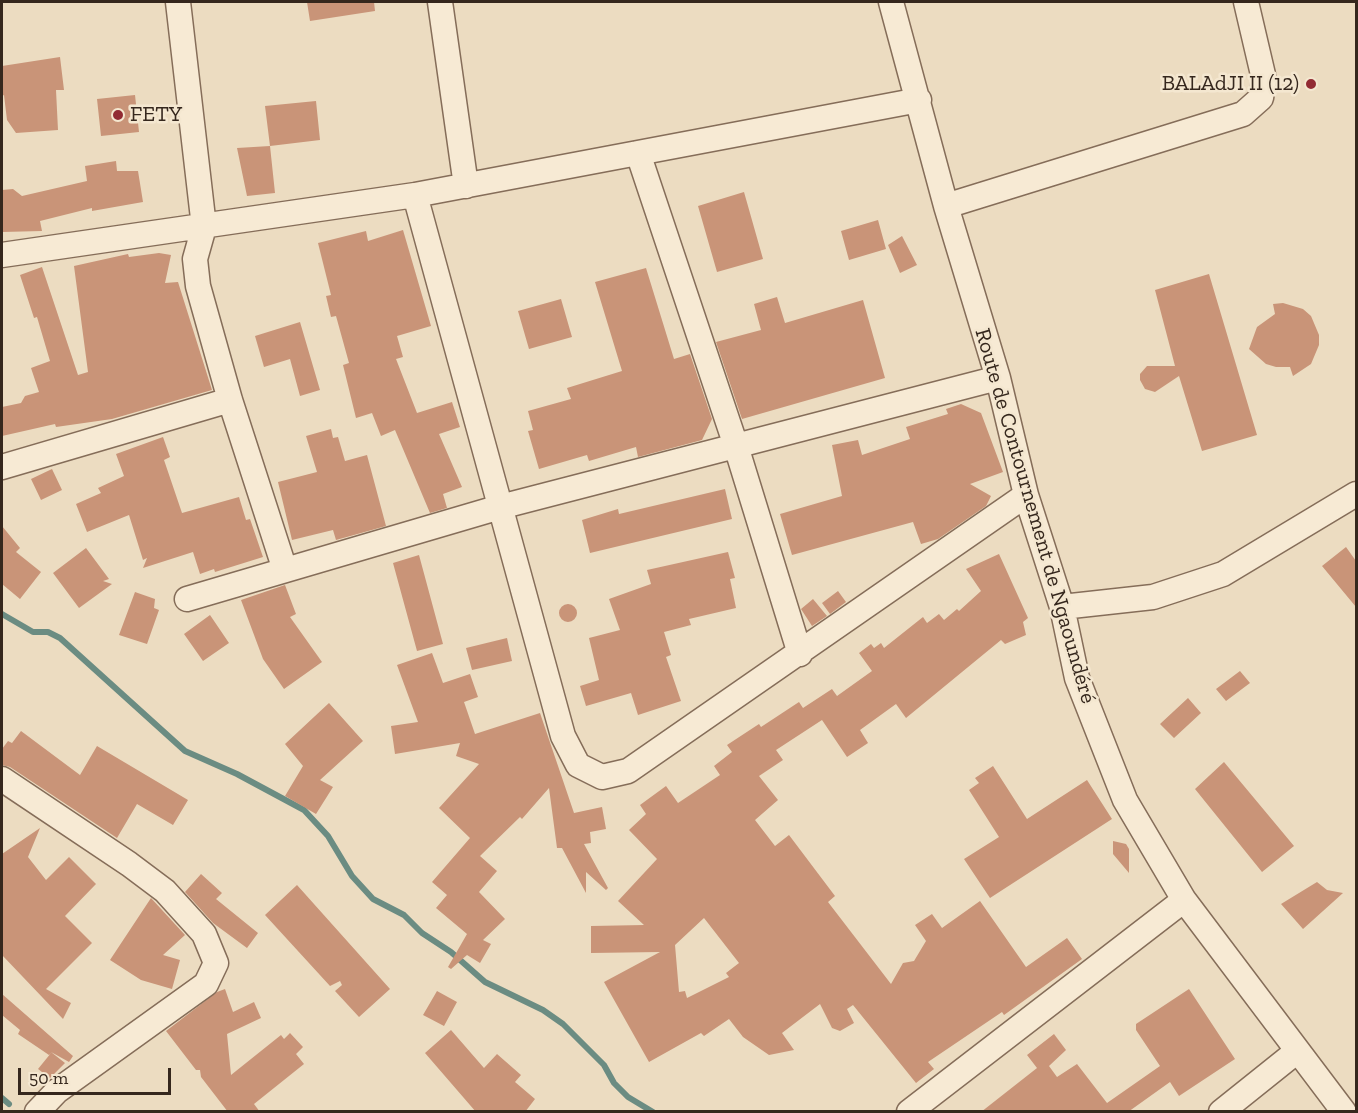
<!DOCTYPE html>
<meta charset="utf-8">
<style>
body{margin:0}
#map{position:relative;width:1358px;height:1113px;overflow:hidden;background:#ecdcc1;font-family:"Zilla Slab",serif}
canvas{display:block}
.frame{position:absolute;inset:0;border:3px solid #35271d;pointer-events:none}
.scale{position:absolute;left:18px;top:1068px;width:153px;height:27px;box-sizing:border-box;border:3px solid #35271d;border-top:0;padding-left:8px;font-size:18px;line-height:21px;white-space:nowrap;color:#35271d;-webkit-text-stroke:4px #f4e7d0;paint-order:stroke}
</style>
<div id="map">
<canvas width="1358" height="1113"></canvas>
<div class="frame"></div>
<div class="scale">50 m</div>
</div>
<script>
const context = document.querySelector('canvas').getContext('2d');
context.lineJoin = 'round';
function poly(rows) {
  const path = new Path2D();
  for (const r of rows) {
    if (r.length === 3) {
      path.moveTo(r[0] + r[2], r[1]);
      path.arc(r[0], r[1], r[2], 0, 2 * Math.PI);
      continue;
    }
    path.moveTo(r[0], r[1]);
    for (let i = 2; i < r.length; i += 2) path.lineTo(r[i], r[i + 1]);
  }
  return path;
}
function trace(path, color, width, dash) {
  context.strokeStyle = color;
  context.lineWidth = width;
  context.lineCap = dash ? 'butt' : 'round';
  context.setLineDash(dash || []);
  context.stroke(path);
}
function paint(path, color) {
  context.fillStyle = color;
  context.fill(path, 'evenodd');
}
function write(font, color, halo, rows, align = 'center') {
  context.font = font + ' "Zilla Slab",serif';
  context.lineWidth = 5;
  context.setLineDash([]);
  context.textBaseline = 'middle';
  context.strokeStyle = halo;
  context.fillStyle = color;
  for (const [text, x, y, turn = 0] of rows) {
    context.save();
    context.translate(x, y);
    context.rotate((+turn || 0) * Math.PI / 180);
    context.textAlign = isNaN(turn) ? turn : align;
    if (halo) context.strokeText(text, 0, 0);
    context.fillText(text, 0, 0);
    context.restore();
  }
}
trace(poly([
 [2,614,33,632,48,632,60,638,185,751,237,774,304,810,328,836,352,876,373,899,404,915,422,933,451,952,485,982,543,1010,563,1024,604,1065,614,1083,628,1097,653,1112],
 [2,1098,9,1104]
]), '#6b8c82', 6);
paint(poly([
 [307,2,374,2,375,11,310,21],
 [60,57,64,90,56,90,58,130,16,133,7,120,4,95,2,96,2,66],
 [135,95,139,132,101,136,97,99],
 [316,101,320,140,270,146,265,106],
 [270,146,275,193,247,196,237,148],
 [116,161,117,171,138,171,143,202,92,211,92,208,40,221,42,231,2,232,2,190,13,189,22,196,87,181,85,166],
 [744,192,763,259,717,272,698,206],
 [878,220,886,249,849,260,841,231],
 [403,230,431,326,397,336,403,357,396,359,417,413,452,402,460,427,439,434,462,487,443,494,447,508,430,513,395,430,381,436,372,413,356,418,343,365,349,363,336,316,331,317,326,296,331,295,318,243,366,231,368,241],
 [902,236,917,265,900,273,888,245],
 [159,253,171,255,165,283,178,282,212,390,112,419,56,427,55,424,2,436,2,407,21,403,25,396,39,392,31,368,50,361,37,317,34,318,20,275,42,267,78,375,88,372,74,266,128,254,129,257],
 [646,268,674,359,690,354,712,419,702,440,638,457,636,447,589,461,587,455,539,469,528,431,533,430,528,411,571,399,567,388,622,371,595,282],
 [1209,274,1257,435,1202,451,1179,376,1155,392,1145,389,1140,380,1140,374,1147,366,1175,366,1155,290],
 [777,297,785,323,863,300,885,378,742,419,716,342,761,330,754,304],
 [561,299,572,337,529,349,518,311],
 [1283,303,1303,309,1311,316,1319,335,1319,345,1311,364,1293,376,1290,367,1276,367,1266,364,1249,349,1257,327,1275,314,1273,304],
 [300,322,320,390,300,396,290,359,264,367,255,336],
 [961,404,981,413,1003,472,970,484,991,496,986,506,938,539,921,544,913,522,792,555,780,514,842,496,832,445,858,440,862,455,910,439,906,427,948,414,946,409],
 [331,429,333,438,338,437,345,461,367,455,386,526,336,540,333,530,292,540,278,482,317,472,306,436],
 [163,437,170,457,164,460,182,513,239,497,246,520,250,519,263,557,215,572,214,569,200,574,193,552,143,568,147,558,143,560,129,515,87,532,76,504,101,493,98,488,124,476,116,454],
 [52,469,62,490,41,500,31,479],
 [725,489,732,519,590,553,582,520,618,509,619,514],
 [2,526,20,548,16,552,41,572,20,599,2,584],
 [1346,547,1356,561,1356,607,1322,566],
 [86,548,109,579,103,581,112,584,79,608,53,573],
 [728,552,735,578,730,579,736,608,689,619,691,625,664,632,671,655,666,657,681,701,638,715,631,693,586,706,580,686,599,680,589,638,620,630,609,599,651,584,647,570],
 [999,554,1028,618,1023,622,1026,635,1005,644,1001,640,906,718,896,704,860,730,868,743,847,757,822,720,776,750,783,760,759,776,778,800,755,820,775,846,789,835,835,896,828,902,891,984,903,963,914,961,926,941,915,925,932,914,942,928,980,901,1026,967,1067,938,1082,959,1004,1015,1002,1012,928,1062,934,1069,916,1083,853,1005,847,1009,854,1023,840,1031,832,1028,820,1004,782,1033,794,1050,769,1055,743,1037,729,1019,704,1036,701,1033,649,1062,604,982,660,952,591,953,591,926,644,925,618,901,657,859,629,830,646,814,640,805,666,786,678,803,720,775,714,766,732,752,727,745,759,724,761,727,799,702,803,708,832,689,837,696,872,671,859,653,871,644,874,648,881,643,884,648,923,617,927,623,939,614,944,620,957,609,959,611,981,591,966,569],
 [704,918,739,963,726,973,729,977,687,998,685,991,679,992,675,945],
 [419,555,443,644,417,651,393,563],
 [285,585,296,614,290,617,322,662,284,689,263,659,241,600],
 [838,591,846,602,830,614,822,603],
 [135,592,155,599,154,608,159,610,147,644,119,635],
 [813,599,827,616,812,626,801,609],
 [568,613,9],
 [210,615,229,643,203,661,184,634],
 [507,638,512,661,472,670,466,648],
 [432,653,443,683,470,674,478,697,464,702,475,734,540,713,574,813,602,807,606,829,590,832,591,843,584,844,608,888,606,890,586,872,586,893,562,848,557,848,549,788,522,819,520,817,480,856,497,871,479,892,505,919,483,940,491,944,480,963,467,955,451,969,448,967,467,934,436,908,447,895,432,882,470,838,439,808,479,764,456,756,460,743,395,754,391,726,418,722,397,665],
 [1240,671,1250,683,1226,701,1216,689],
 [1188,698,1201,713,1174,738,1160,724],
 [329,703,363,741,320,780,333,787,316,814,285,796,303,766,285,744],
 [21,731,80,775,97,746,188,800,173,825,137,804,117,838,10,767,2,765,2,749,8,741,12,743],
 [1224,762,1294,846,1262,872,1195,789],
 [993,766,1027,819,1087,780,1112,819,990,898,964,859,999,837,969,790,979,783,975,778],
 [40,828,28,857,46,880,69,857,96,884,65,916,92,943,46,989,71,1003,63,1019,2,955,2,854],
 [1113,841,1126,844,1129,849,1129,873,1113,854],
 [201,874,222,893,216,899,258,933,247,948,213,923,185,892],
 [1317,882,1327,890,1343,893,1303,929,1281,904],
 [297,885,390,989,359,1017,335,991,342,985,340,981,330,986,265,915],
 [151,898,185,935,163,955,180,960,172,989,141,980,110,960],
 [225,989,233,1012,254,1002,261,1018,227,1034,231,1075,281,1035,284,1039,290,1033,303,1047,296,1054,304,1064,254,1104,260,1112,228,1112,201,1077,200,1070,196,1070,166,1031,217,992],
 [1189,989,1235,1059,1179,1096,1170,1082,1128,1112,981,1112,1037,1068,1027,1055,1054,1034,1066,1050,1049,1066,1057,1077,1077,1064,1107,1103,1160,1066,1136,1030,1136,1024],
 [437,991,457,1002,444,1026,423,1015],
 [2,994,73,1056,69,1062,51,1052,65,1063,50,1078,38,1069,51,1053,49,1055,18,1034,20,1030,2,1015],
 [451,1030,484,1068,497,1054,521,1075,515,1082,535,1099,525,1112,476,1112,425,1053]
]), '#c99478');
const minor = poly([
 [178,2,204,227,195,259,198,286,230,400,285,570],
 [440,2,466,186],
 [891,2,946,206,998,378,1026,495,1062,607,1077,678,1125,800,1184,900,1344,1112],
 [638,153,736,446,800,654],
 [415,195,563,736,578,765,602,777,628,771,1026,495],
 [946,206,1243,114,1261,98,1264,79,1246,2],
 [2,255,415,195,919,100],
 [2,467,230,400],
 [187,599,500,507,998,378],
 [1062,607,1153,597,1223,574,1356,494],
 [2,779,129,864,165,891,204,934,216,963,206,984,57,1091,37,1112],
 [909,1112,1184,900],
 [1221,1112,1296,1052]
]);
trace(minor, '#856d59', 27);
trace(minor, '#f7ead4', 24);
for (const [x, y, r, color] of [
 [1311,84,6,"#922b33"],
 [118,115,6,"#922b33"]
]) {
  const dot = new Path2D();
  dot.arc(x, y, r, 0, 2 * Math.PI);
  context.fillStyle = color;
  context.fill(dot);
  trace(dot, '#f4e7d0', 2);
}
write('22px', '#35271d', '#f4e7d0', [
 ["BALAdJI II (12)",1299,84],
 ["FETY",130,115,"left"]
], 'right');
write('22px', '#35271d', '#f4e7d0', [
 ["Route de Contournement de Ngaoundéré",1035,516,74]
]);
</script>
